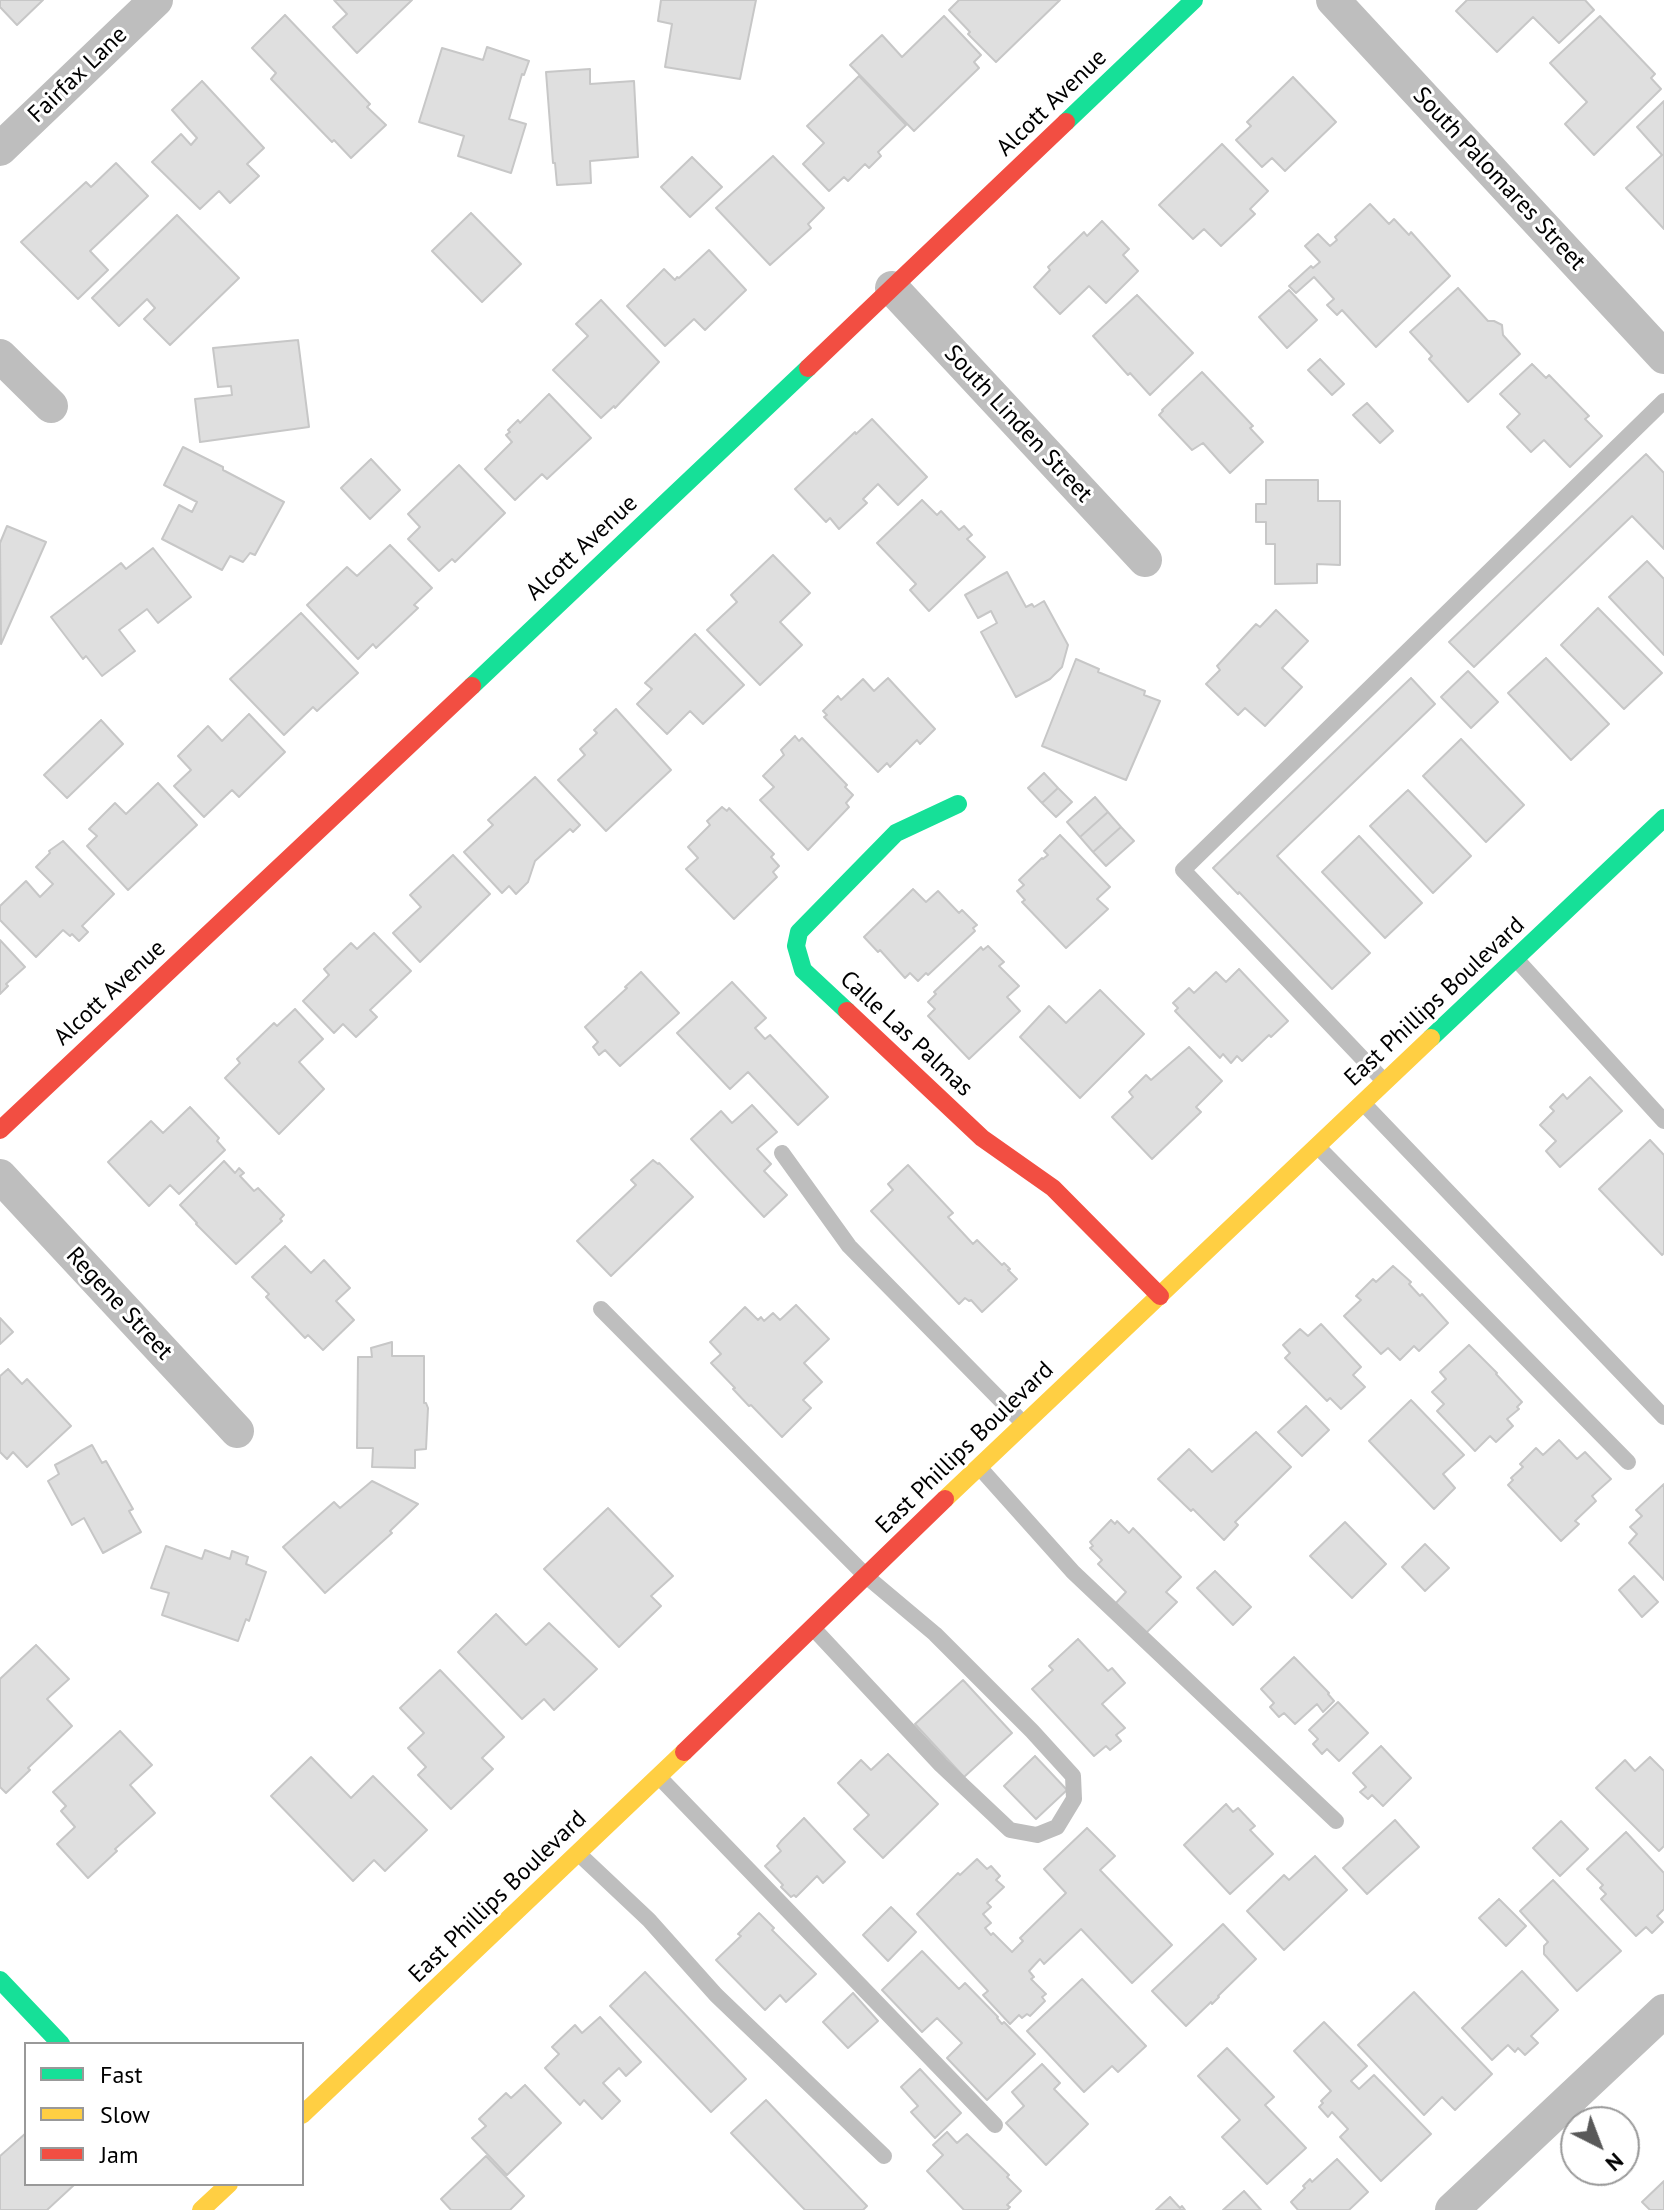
<!DOCTYPE html>
<style>
body{margin:0}
#map{position:relative;width:1664px;height:2210px;overflow:hidden;background:#fff;font-family:"PT Sans",sans-serif}
canvas{display:block}
.legend{position:absolute;left:24px;top:2042px;width:280px;height:144px;box-sizing:border-box;background:#fff;border:2px solid #999;margin:0;padding:10px 14px;list-style:none;font-size:24px;color:#000}
.legend li{display:flex;align-items:center;gap:16px;height:40px}
.legend b{width:40px;border:2px solid #999}
.north{position:absolute;left:1560px;top:2106px;width:80px;height:80px;box-sizing:border-box;background:#fff;border:2px solid #999;border-radius:50%;rotate:138deg;font-size:22px;font-weight:700;line-height:32px;text-align:center;color:#000}
.north::after{content:'';display:block;margin:auto;width:28px;height:36px;background:#595959;clip-path:polygon(50% 0,100% 100%,50% 72%,0 100%)}
</style>
<div id="map">
<canvas width="1664" height="2210"></canvas>
<ul class="legend">
<li><b style="height:10px;background:#16e098"></b>Fast</li>
<li><b style="height:10px;background:#ffcf43"></b>Slow</li>
<li><b style="height:10px;background:#f24e42"></b>Jam</li>
</ul>
<div class="north">N</div>
</div>
<script>
const context = document.querySelector('canvas').getContext('2d');
context.lineJoin = 'round';
function paint(path, color) {
  context.fillStyle = color;
  context.fill(path, 'evenodd');
}
function poly(rows) {
  const path = new Path2D();
  for (const r of rows) {
    path.moveTo(r[0], r[1]);
    for (let i = 2; i < r.length; i += 2) path.lineTo(r[i], r[i + 1]);
  }
  return path;
}
function trace(path, color, width, dash) {
  context.strokeStyle = color;
  context.lineWidth = width;
  context.lineCap = dash ? 'butt' : 'round';
  context.setLineDash(dash || []);
  context.stroke(path);
}
function write(font, color, halo, rows, align = 'center') {
  context.font = font + ' "PT Sans",sans-serif';
  context.lineWidth = 6;
  context.setLineDash([]);
  context.textBaseline = 'middle';
  context.strokeStyle = halo;
  context.fillStyle = color;
  for (const [text, x, y, turn = 0] of rows) {
    context.save();
    context.translate(x, y);
    context.rotate((+turn || 0) * Math.PI / 180);
    context.textAlign = isNaN(turn) ? turn : align;
    if (halo) context.strokeText(text, 0, 0);
    context.fillText(text, 0, 0);
    context.restore();
  }
}
const building = poly([
 [0,0,43,0,17,25,0,7,0,0],
 [334,0,412,0,357,53,333,27,347,14,334,0],
 [661,0,756,0,740,79,665,67,672,24,658,21,661,0],
 [959,0,1060,0,996,62,968,34,970,32,949,10,959,0],
 [1467,0,1585,0,1594,10,1559,43,1533,17,1497,52,1456,11,1467,0],
 [285,15,370,104,367,107,386,125,351,158,334,140,332,142,271,79,276,73,252,48,285,15],
 [944,16,981,55,974,62,979,68,914,131,850,65,882,35,902,57,944,16],
 [1600,16,1655,74,1651,78,1661,89,1594,155,1565,124,1587,102,1550,63,1600,16],
 [487,47,529,61,524,75,522,74,509,119,526,124,511,173,458,156,464,136,419,122,442,48,483,60,487,47],
 [590,69,590,84,634,81,638,157,590,161,591,183,557,185,555,163,553,163,546,72,590,69],
 [859,76,906,125,878,152,881,156,869,168,865,164,848,181,844,177,829,191,803,164,824,143,807,126,859,76],
 [1293,77,1336,122,1285,171,1272,158,1262,167,1236,140,1251,126,1247,122,1293,77],
 [202,81,264,148,247,164,259,176,230,203,219,191,200,209,152,162,181,134,191,145,197,138,172,110,202,81],
 [1664,101,1664,229,1626,188,1662,155,1637,127,1664,101],
 [1222,144,1268,191,1250,209,1255,214,1221,246,1204,229,1193,239,1159,205,1222,144],
 [773,156,824,208,808,224,811,228,770,265,716,208,773,156],
 [692,157,722,187,690,217,661,187,692,157],
 [116,163,148,196,90,251,108,270,78,299,21,242,86,182,91,187,116,163],
 [1370,204,1389,224,1394,219,1409,235,1411,232,1450,276,1376,347,1342,310,1337,315,1327,305,1334,299,1314,277,1296,293,1289,286,1311,266,1313,268,1320,262,1305,246,1318,234,1330,246,1337,240,1335,237,1370,204],
 [471,213,521,264,482,302,432,251,471,213],
 [177,215,239,278,170,345,144,319,155,308,147,299,119,326,92,298,177,215],
 [1102,221,1129,249,1123,255,1138,271,1106,303,1089,286,1060,314,1034,287,1050,270,1048,267,1084,232,1087,236,1102,221],
 [709,250,746,290,705,330,694,319,665,346,627,306,664,269,675,280,677,277,679,278,709,250],
 [1458,288,1488,321,1494,321,1502,325,1503,335,1520,354,1468,402,1429,359,1432,356,1410,332,1458,288],
 [1289,290,1317,320,1287,348,1259,317,1289,290],
 [1137,295,1193,353,1150,395,1130,373,1128,375,1093,336,1137,295],
 [601,300,659,362,615,408,614,406,601,418,553,370,588,336,576,324,601,300],
 [298,340,309,427,200,442,195,399,232,395,231,386,218,387,213,348,298,340],
 [1320,359,1344,384,1332,395,1308,370,1320,359],
 [1532,364,1546,378,1549,375,1589,416,1585,419,1602,436,1570,467,1544,440,1531,452,1507,427,1520,414,1500,394,1532,364],
 [1202,372,1253,426,1250,428,1263,442,1230,473,1203,443,1192,450,1159,415,1163,411,1162,410,1202,372],
 [549,394,591,438,547,479,542,474,515,500,485,469,512,442,506,435,510,432,508,430,518,420,520,423,549,394],
 [1367,403,1393,431,1380,443,1353,415,1367,403],
 [872,419,927,477,898,505,878,484,863,499,867,503,839,529,830,518,826,522,795,489,855,432,856,434,872,419],
 [183,447,223,467,223,470,284,502,255,555,250,553,243,562,230,556,222,570,162,539,179,505,192,512,197,502,164,485,183,447],
 [1646,454,1664,473,1664,549,1632,516,1474,667,1449,642,1646,454],
 [371,459,400,490,370,519,341,488,371,459],
 [459,465,505,513,455,562,452,559,439,571,408,539,420,527,408,514,459,465],
 [1266,480,1318,480,1318,501,1340,501,1340,565,1317,564,1317,583,1275,584,1275,544,1266,544,1266,522,1256,522,1256,504,1266,504,1266,480],
 [922,500,937,515,941,511,959,530,964,526,972,535,967,539,985,557,929,611,910,590,916,584,877,543,922,500],
 [7,526,46,542,1,644,0,543,7,526],
 [390,545,432,588,414,605,418,608,376,648,373,644,358,659,307,605,347,567,357,576,390,545],
 [153,548,191,597,158,623,147,609,119,630,135,651,102,676,86,656,83,659,51,617,121,563,126,569,153,548],
 [773,555,810,593,780,622,802,645,760,685,707,630,737,602,731,595,773,555],
 [1647,561,1664,579,1664,655,1609,597,1647,561],
 [1007,572,1026,607,1032,604,1034,607,1044,601,1068,645,1062,667,1050,679,1016,697,981,632,997,623,991,611,978,618,965,595,1007,572],
 [1598,608,1662,673,1624,709,1561,645,1598,608],
 [1276,610,1308,641,1282,668,1302,687,1265,726,1245,708,1238,715,1206,684,1220,670,1217,666,1256,624,1260,627,1276,610],
 [301,613,358,673,317,711,313,707,284,735,230,679,301,613],
 [695,634,744,685,703,724,690,711,667,734,637,704,652,689,645,683,695,634],
 [1546,658,1609,724,1571,760,1508,693,1546,658],
 [1076,659,1099,669,1098,672,1145,691,1144,695,1160,701,1126,780,1042,746,1076,659],
 [1468,671,1498,702,1471,728,1441,697,1468,671],
 [888,678,935,729,920,744,917,740,890,767,887,763,878,772,824,717,827,715,823,711,838,696,841,700,863,679,874,691,888,678],
 [1411,678,1435,704,1277,856,1370,953,1332,989,1239,892,1238,894,1213,868,1411,678],
 [616,709,671,770,606,831,558,780,585,755,580,749,597,733,594,730,616,709],
 [249,714,285,752,239,797,232,790,204,817,174,786,191,770,178,756,208,726,222,741,249,714],
 [101,720,123,744,67,798,44,775,101,720],
 [795,736,799,741,802,738,847,785,845,787,853,795,846,803,849,807,808,850,760,800,774,787,763,776,784,755,781,750,795,736],
 [1461,739,1524,805,1486,842,1423,776,1461,739],
 [1044,773,1058,788,1042,803,1028,788,1044,773],
 [535,777,580,825,573,832,570,829,535,861,528,882,516,894,509,886,502,893,464,852,493,825,488,820,535,777],
 [158,783,197,825,128,890,87,846,97,836,89,829,115,803,126,814,158,783],
 [1058,788,1072,802,1056,817,1042,803,1058,788],
 [1408,790,1471,856,1433,893,1370,826,1408,790],
 [1095,797,1108,812,1080,837,1067,822,1095,797],
 [722,807,727,811,729,808,774,854,771,857,779,866,773,872,777,877,734,919,686,869,698,858,688,847,710,825,707,821,722,807],
 [1108,812,1121,827,1093,852,1080,837,1108,812],
 [1121,827,1134,841,1106,866,1093,852,1121,827],
 [1060,835,1110,887,1097,899,1108,909,1066,948,1022,902,1025,900,1017,891,1024,885,1019,880,1042,858,1043,859,1048,855,1044,851,1060,835],
 [1359,836,1422,903,1385,938,1322,872,1359,836],
 [63,841,114,894,82,926,88,932,79,941,72,934,70,936,63,930,36,957,0,920,0,906,26,881,40,897,53,884,36,867,50,853,49,851,63,841],
 [453,855,490,894,420,962,393,933,421,907,410,895,453,855],
 [913,889,926,902,938,891,959,913,962,910,977,925,973,928,975,931,928,975,926,973,918,981,910,973,905,978,880,950,878,952,864,937,913,889],
 [374,933,411,971,370,1010,377,1017,356,1037,343,1024,334,1033,303,1001,329,975,324,969,351,943,357,949,374,933],
 [0,940,25,967,6,984,8,986,0,994,0,940],
 [988,946,1004,962,999,966,1019,986,1007,997,1020,1011,969,1059,928,1016,935,1009,928,1002,936,994,934,992,981,947,983,950,988,946],
 [1239,969,1288,1021,1271,1037,1269,1035,1242,1061,1237,1056,1231,1063,1223,1054,1220,1058,1175,1011,1178,1008,1173,1003,1189,988,1194,993,1216,972,1226,982,1239,969],
 [641,972,679,1013,620,1066,605,1050,599,1055,593,1047,598,1042,585,1027,627,988,625,987,641,972],
 [732,982,766,1018,755,1028,765,1039,770,1035,828,1097,798,1125,748,1072,730,1089,677,1033,732,982],
 [1100,990,1144,1034,1080,1098,1020,1037,1049,1006,1066,1023,1100,990],
 [295,1009,323,1039,299,1062,324,1089,279,1134,225,1078,240,1063,237,1059,274,1023,277,1026,295,1009],
 [1189,1047,1222,1081,1196,1107,1201,1112,1152,1159,1112,1117,1133,1097,1129,1092,1146,1075,1151,1080,1189,1047],
 [1590,1077,1622,1111,1560,1167,1546,1151,1556,1141,1540,1125,1554,1111,1550,1107,1563,1094,1567,1099,1590,1077],
 [752,1105,777,1132,757,1149,771,1164,764,1171,787,1195,764,1217,691,1139,721,1111,732,1123,752,1105],
 [190,1107,219,1138,217,1141,225,1150,179,1194,170,1185,149,1206,108,1162,151,1121,163,1133,190,1107],
 [1650,1140,1664,1155,1664,1253,1662,1255,1599,1189,1650,1140],
 [653,1160,658,1164,659,1163,693,1197,611,1276,577,1241,636,1185,631,1180,653,1160],
 [224,1161,235,1173,239,1168,244,1173,240,1176,254,1191,258,1188,284,1215,280,1219,282,1221,236,1264,196,1224,197,1223,180,1205,224,1161],
 [908,1165,953,1213,948,1217,973,1244,977,1240,1002,1265,1004,1263,1010,1269,1008,1270,1017,1279,982,1312,971,1300,969,1301,965,1298,959,1304,871,1211,893,1190,888,1184,908,1165],
 [285,1246,311,1273,324,1260,350,1288,336,1301,354,1320,323,1350,308,1335,305,1338,266,1297,269,1294,252,1277,285,1246],
 [1393,1266,1411,1282,1409,1284,1420,1296,1422,1294,1448,1323,1419,1351,1414,1346,1400,1360,1388,1348,1381,1354,1344,1316,1361,1300,1356,1296,1373,1279,1376,1282,1393,1266],
 [796,1305,829,1339,804,1363,822,1382,803,1400,811,1408,782,1437,751,1405,749,1406,733,1389,735,1388,711,1363,721,1354,710,1342,745,1307,758,1320,761,1317,764,1321,773,1313,780,1320,796,1305],
 [0,1318,13,1332,0,1344,0,1318],
 [1321,1324,1361,1367,1353,1375,1365,1387,1341,1409,1330,1398,1327,1401,1285,1358,1290,1353,1283,1345,1300,1329,1308,1336,1321,1324],
 [392,1342,392,1356,424,1356,424,1403,426,1403,428,1408,426,1449,415,1450,415,1468,372,1467,373,1448,357,1448,358,1357,372,1357,371,1348,392,1342],
 [1469,1345,1497,1373,1496,1374,1522,1402,1517,1407,1519,1409,1507,1419,1513,1426,1496,1442,1490,1436,1475,1451,1437,1411,1444,1404,1432,1392,1446,1379,1440,1372,1469,1345],
 [8,1369,22,1384,27,1379,71,1426,27,1467,13,1452,7,1459,0,1452,0,1376,8,1369],
 [1411,1400,1464,1455,1443,1474,1455,1488,1434,1509,1369,1441,1411,1400],
 [1306,1406,1329,1430,1302,1456,1278,1432,1306,1406],
 [1256,1432,1291,1467,1235,1522,1238,1525,1224,1540,1193,1509,1191,1511,1158,1479,1189,1449,1212,1472,1256,1432],
 [1559,1440,1577,1459,1585,1452,1611,1479,1592,1496,1596,1501,1575,1521,1579,1524,1561,1541,1508,1485,1513,1480,1511,1478,1523,1467,1520,1464,1536,1448,1543,1455,1559,1440],
 [92,1445,102,1463,106,1461,133,1509,129,1511,141,1532,103,1553,84,1518,72,1525,48,1481,59,1474,55,1465,92,1445],
 [372,1481,418,1504,390,1531,392,1533,325,1593,283,1547,334,1502,340,1508,372,1481],
 [1664,1484,1664,1580,1629,1543,1637,1534,1630,1527,1642,1516,1636,1510,1664,1484],
 [608,1508,673,1576,651,1596,661,1606,619,1647,544,1569,608,1508],
 [1111,1520,1115,1524,1117,1521,1129,1533,1133,1528,1181,1577,1166,1592,1177,1602,1145,1634,1115,1604,1126,1592,1098,1564,1102,1560,1090,1548,1093,1546,1090,1542,1111,1520],
 [1345,1522,1386,1564,1352,1598,1310,1556,1345,1522],
 [1425,1544,1449,1568,1425,1591,1402,1567,1425,1544],
 [166,1546,202,1559,205,1550,230,1559,232,1551,248,1557,246,1564,266,1572,249,1621,246,1619,238,1641,162,1615,169,1593,151,1588,166,1546],
 [1215,1571,1251,1607,1233,1625,1197,1588,1215,1571],
 [1634,1576,1658,1602,1642,1617,1619,1590,1634,1576],
 [496,1614,526,1645,549,1623,597,1669,554,1710,544,1699,522,1719,458,1652,496,1614],
 [1078,1639,1108,1671,1112,1668,1125,1683,1102,1704,1125,1728,1116,1735,1121,1741,1110,1750,1106,1746,1094,1756,1032,1689,1053,1670,1049,1666,1078,1639],
 [36,1645,69,1679,47,1699,72,1726,28,1768,30,1770,6,1793,0,1787,0,1679,36,1645],
 [1294,1657,1329,1693,1328,1694,1334,1701,1323,1712,1317,1704,1295,1724,1284,1713,1279,1717,1270,1707,1274,1703,1261,1689,1294,1657],
 [440,1670,504,1737,482,1758,493,1769,451,1809,418,1775,426,1767,408,1748,424,1733,400,1708,440,1670],
 [963,1680,1012,1733,964,1777,915,1724,963,1680],
 [1338,1702,1368,1733,1339,1761,1327,1749,1322,1754,1313,1744,1318,1739,1309,1730,1338,1702],
 [120,1731,152,1765,130,1785,155,1813,115,1849,117,1851,88,1878,57,1844,75,1827,61,1811,66,1806,53,1792,120,1731],
 [1381,1746,1411,1778,1383,1806,1372,1795,1368,1799,1360,1792,1366,1787,1353,1773,1381,1746],
 [888,1754,938,1804,883,1858,854,1829,869,1815,838,1783,861,1760,871,1770,888,1754],
 [1035,1756,1067,1790,1036,1819,1004,1786,1035,1756],
 [311,1757,351,1798,373,1776,427,1830,385,1871,374,1860,353,1881,271,1796,311,1757],
 [1650,1757,1664,1771,1664,1846,1659,1851,1596,1788,1625,1760,1635,1771,1650,1757],
 [1226,1804,1233,1812,1238,1808,1255,1826,1250,1830,1273,1854,1230,1894,1184,1845,1226,1804],
 [804,1818,845,1862,823,1883,817,1876,796,1897,794,1895,791,1897,781,1887,783,1885,765,1866,781,1851,777,1846,781,1841,804,1818],
 [1395,1820,1419,1847,1367,1894,1343,1868,1395,1820],
 [1561,1821,1588,1849,1560,1876,1533,1848,1561,1821],
 [1087,1828,1115,1856,1100,1870,1172,1945,1132,1983,1081,1929,1044,1964,1040,1959,1029,1971,1034,1977,1031,1979,1046,1994,1042,1997,1045,2001,1030,2016,1027,2014,1022,2018,1019,2015,1010,2024,983,1995,988,1991,917,1914,958,1873,960,1875,977,1859,987,1869,991,1866,1000,1876,996,1880,1004,1887,987,1903,991,1907,983,1914,991,1923,985,1928,991,1935,993,1933,1012,1952,1023,1941,1020,1938,1066,1893,1044,1869,1087,1828],
 [1626,1832,1664,1873,1664,1909,1657,1916,1663,1922,1652,1933,1646,1927,1636,1936,1601,1899,1606,1894,1600,1888,1603,1885,1587,1869,1626,1832],
 [1315,1856,1347,1890,1284,1950,1247,1911,1284,1875,1289,1880,1315,1856],
 [1553,1880,1621,1951,1577,1991,1544,1954,1544,1946,1548,1942,1520,1911,1553,1880],
 [1499,1899,1526,1926,1506,1946,1479,1918,1499,1899],
 [891,1907,916,1932,888,1961,863,1935,891,1907],
 [759,1913,774,1928,772,1930,816,1974,786,2002,780,1995,765,2010,716,1960,741,1936,738,1934,759,1913],
 [1223,1924,1256,1959,1218,1996,1219,1997,1212,2004,1211,2002,1186,2026,1152,1991,1223,1924],
 [922,1951,959,1989,965,1983,998,2017,997,2018,1002,2024,1004,2022,1035,2054,987,2100,947,2058,962,2043,937,2018,922,2032,882,1990,922,1951],
 [1522,1971,1558,2010,1531,2036,1538,2043,1525,2055,1518,2048,1515,2052,1508,2045,1492,2060,1462,2028,1522,1971],
 [645,1972,746,2079,711,2112,610,2006,645,1972],
 [1082,1979,1146,2046,1118,2072,1112,2066,1084,2092,1027,2031,1082,1979],
 [1414,1992,1492,2074,1455,2110,1442,2097,1424,2115,1358,2045,1414,1992],
 [853,1993,878,2021,848,2048,823,2022,853,1993],
 [600,2017,641,2062,626,2076,619,2068,603,2083,620,2101,602,2119,584,2100,580,2105,545,2068,559,2054,552,2047,575,2025,582,2033,600,2017],
 [1324,2022,1367,2066,1351,2081,1359,2089,1374,2075,1431,2134,1381,2181,1340,2137,1348,2129,1332,2112,1328,2117,1319,2107,1323,2103,1321,2101,1331,2091,1294,2051,1324,2022],
 [1227,2048,1274,2097,1265,2105,1306,2148,1267,2184,1222,2137,1240,2120,1198,2076,1227,2048],
 [1042,2064,1060,2083,1054,2089,1088,2124,1046,2165,1006,2123,1024,2106,1012,2092,1042,2064],
 [920,2069,961,2113,935,2138,911,2112,918,2106,901,2087,920,2069],
 [525,2085,561,2123,507,2175,472,2138,486,2126,479,2119,506,2093,511,2098,525,2085],
 [766,2100,867,2206,863,2210,805,2210,731,2133,766,2100],
 [947,2132,957,2143,967,2134,1009,2175,1007,2177,1021,2191,1007,2205,1010,2207,1007,2210,964,2210,927,2171,943,2155,933,2145,947,2132],
 [26,2133,26,2184,74,2185,47,2210,0,2210,0,2156,26,2133],
 [486,2156,524,2196,510,2210,451,2210,441,2199,486,2156],
 [1337,2159,1368,2192,1349,2210,1298,2210,1291,2202,1305,2188,1303,2186,1310,2179,1312,2182,1337,2159],
 [1664,2181,1664,2210,1650,2210,1642,2202,1664,2181],
 [1244,2191,1261,2210,1223,2210,1244,2191],
 [1170,2197,1180,2208,1182,2206,1185,2210,1156,2210,1170,2197]
]);
paint(building, '#dfdfdf');
trace(building, '#c7c7c7', 2);
trace(poly([
 [1517,960,1664,1121],
 [1384,1081,1183,870,1664,401],
 [1364,1104,1664,1417],
 [1319,1148,1628,1462],
 [782,1153,849,1246,1023,1423],
 [601,1309,866,1576,935,1634,1032,1731,1073,1776,1074,1799,1057,1827,1037,1835,1010,1830,941,1765,813,1628],
 [980,1468,1073,1572,1336,1821],
 [660,1778,995,2125],
 [580,1855,649,1920,716,1995,884,2156]
]), '#bebebe', 16);
trace(poly([
 [1333,0,1664,357],
 [0,149,156,0],
 [892,288,1145,560],
 [0,356,51,406],
 [0,1176,237,1431],
 [1452,2210,1664,2011]
]), '#bebebe', 34);
trace(poly([
 [1066,122,1194,0],
 [472,686,808,368],
 [847,1011,803,970,796,946,799,932,896,833,958,804],
 [1431,1038,1664,818],
 [0,1980,61,2044]
]), '#16e098', 18);
trace(poly([
 [945,1499,1431,1038],
 [302,2115,684,1752],
 [201,2210,229,2184]
]), '#ffcf43', 18);
trace(poly([
 [808,368,1066,122],
 [847,1011,982,1138,1053,1188,1160,1296],
 [0,1130,472,686],
 [684,1752,945,1499]
]), '#f24e42', 18);
write('24px', '#000', '#fff', [
 ["Fairfax Lane",78,75,-44],
 ["Alcott Avenue",1052,103,-44],
 ["South Palomares Street",1499,179,47],
 ["South Linden Street",1018,424,47],
 ["Alcott Avenue",582,548,-43],
 ["Alcott Avenue",110,993,-43],
 ["East Phillips Boulevard",1435,1002,-43],
 ["Calle Las Palmas",906,1034,43],
 ["Regene Street",119,1304,47],
 ["East Phillips Boulevard",965,1448,-44],
 ["East Phillips Boulevard",498,1897,-44]
]);
</script>
